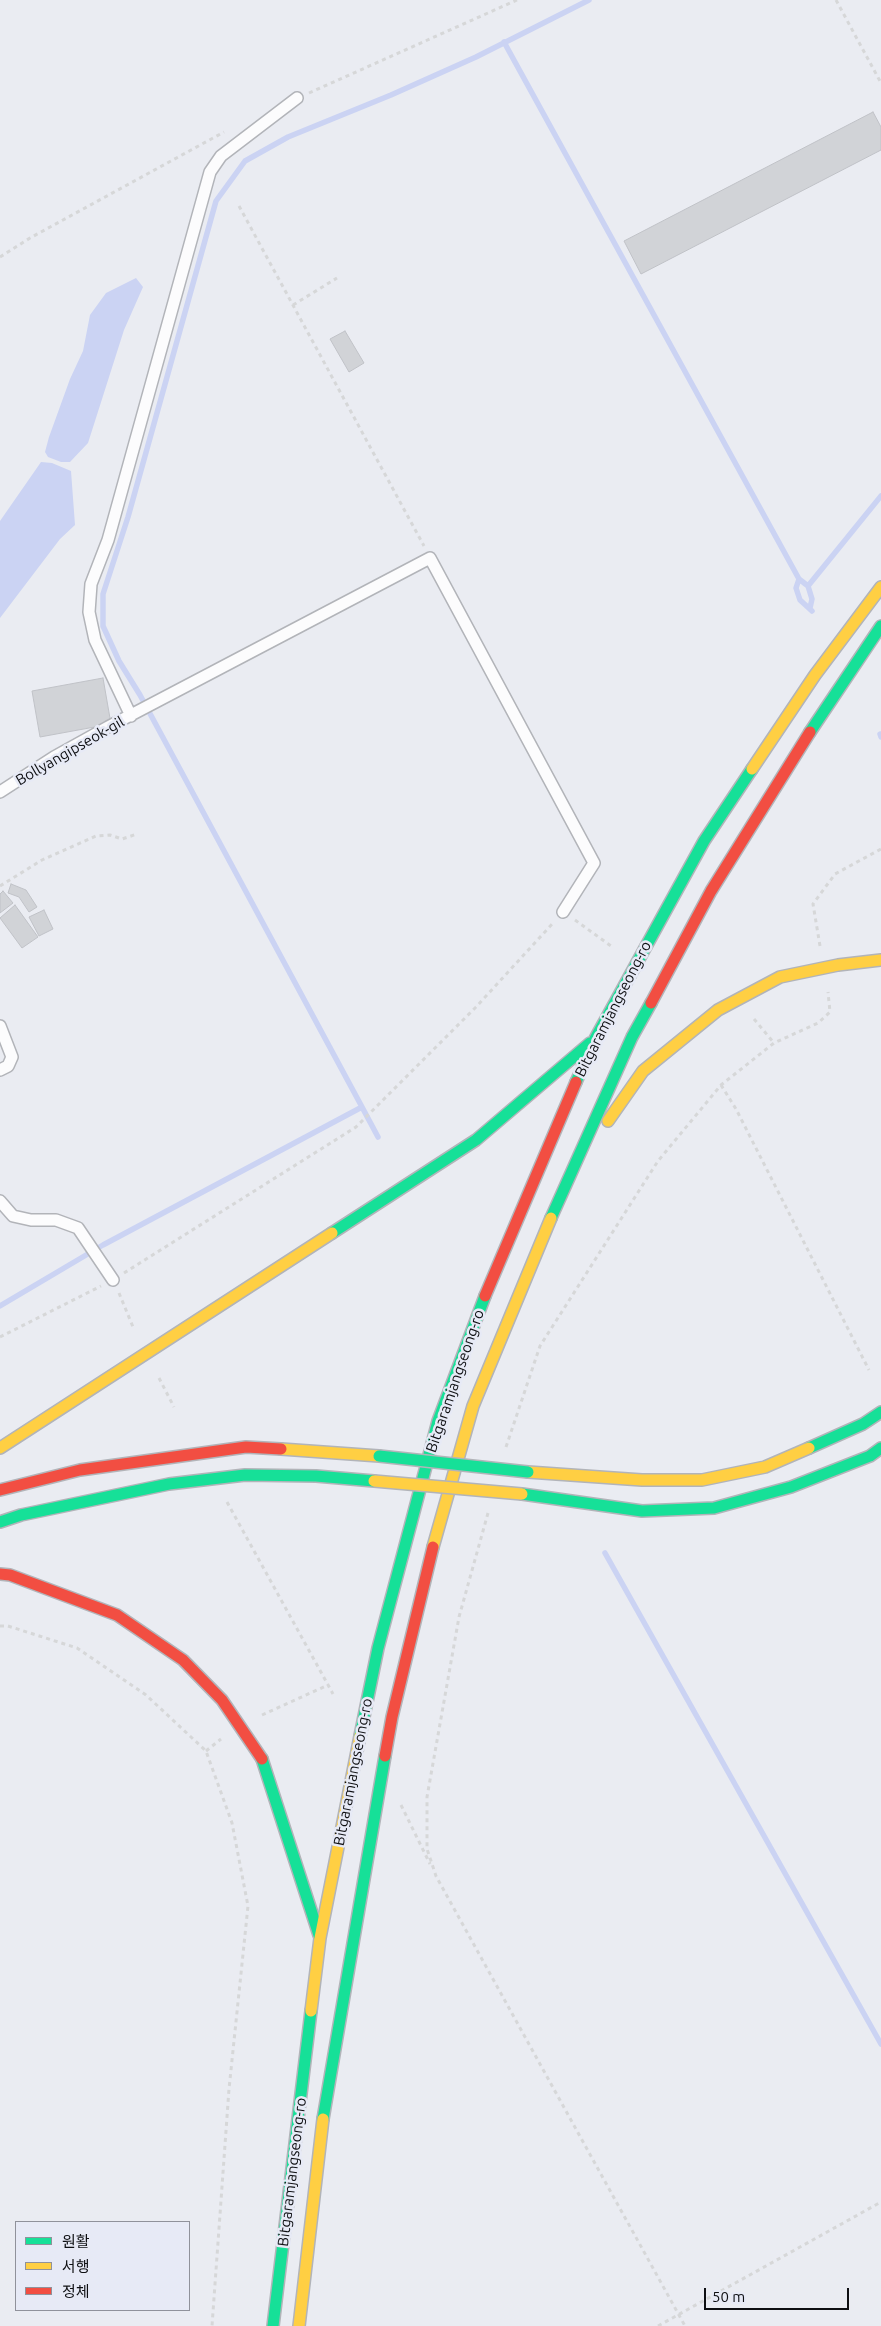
<!DOCTYPE html>
<meta charset="utf-8">
<style>
body{margin:0}
#map{position:relative;width:881px;height:2326px;overflow:hidden;background:#eaecf2;font-family:Ubuntu,"Noto Sans KR",sans-serif}
canvas{display:block}
.legend{position:absolute;left:15px;top:2221px;width:175px;height:90px;box-sizing:border-box;background:#e7eaf6;border:1px solid #90929b;margin:0;padding:6px 9px;list-style:none;font-size:15px;color:#0e0f12}
.legend li{display:flex;align-items:center;gap:10px;height:25px}
.legend b{width:25px;border:1px solid #90929b}
.scale{position:absolute;left:704px;top:2288px;width:145px;height:22px;box-sizing:border-box;border:2px solid #0e0f12;border-top:0;padding-left:6px;font-size:15px;line-height:18px;white-space:nowrap;color:#0e0f12;-webkit-text-stroke:4px #e7eaf6;paint-order:stroke}
</style>
<div id="map">
<canvas width="881" height="2326"></canvas>
<ul class="legend">
<li><b style="height:6px;background:#16e098"></b>원활</li>
<li><b style="height:6px;background:#ffcf43"></b>서행</li>
<li><b style="height:6px;background:#f24e42"></b>정체</li>
</ul>
<div class="scale">50 m</div>
</div>
<script>
const context = document.querySelector('canvas').getContext('2d');
context.lineJoin = 'round';
function paint(path, color) {
  context.fillStyle = color;
  context.fill(path, 'evenodd');
}
function poly(rows) {
  const path = new Path2D();
  for (const r of rows) {
    path.moveTo(r[0], r[1]);
    for (let i = 2; i < r.length; i += 2) path.lineTo(r[i], r[i + 1]);
  }
  return path;
}
function trace(path, color, width, dash) {
  context.strokeStyle = color;
  context.lineWidth = width;
  context.lineCap = dash ? 'butt' : 'round';
  context.setLineDash(dash || []);
  context.stroke(path);
}
function write(font, color, halo, rows, align = 'center') {
  context.font = font + ' Ubuntu,sans-serif';
  context.lineWidth = 5;
  context.setLineDash([]);
  context.textBaseline = 'middle';
  context.strokeStyle = halo;
  context.fillStyle = color;
  for (const [text, x, y, turn = 0] of rows) {
    context.save();
    context.translate(x, y);
    context.rotate((+turn || 0) * Math.PI / 180);
    context.textAlign = isNaN(turn) ? turn : align;
    if (halo) context.strokeText(text, 0, 0);
    context.fillText(text, 0, 0);
    context.restore();
  }
}
paint(poly([
 [136,278,143,287,124,330,88,443,70,462,61,462,48,457,45,452,49,437,70,379,83,351,90,315,106,293],
 [41,462,52,463,71,471,75,525,60,539,0,618,0,521]
]), '#cbd3f3');
trace(poly([
 [504,42,799,579,796,588,800,600,812,611],
 [799,579,808,586,812,599,810,608],
 [808,586,881,496],
 [880,734,881,737],
 [362,1107,378,1137],
 [0,1306,103,1245,362,1107,140,695,119,661,103,626,103,594,128,517,216,201,245,161,288,137,391,95,476,57,589,0],
 [605,1553,881,2044]
]), '#cbd3f3', 5.5);
const building = poly([
 [873,112,881,127,881,150,641,274,624,241,873,112],
 [345,331,364,363,349,372,330,339,345,331],
 [103,678,111,724,40,737,32,691,103,678],
 [11,884,26,890,37,907,29,912,19,897,8,893,11,884],
 [3,891,13,903,0,913,0,894,3,891],
 [15,905,38,937,22,948,0,918,15,905],
 [44,910,53,929,39,936,29,917,44,910]
]);
paint(building, '#d1d3d7');
trace(building, '#c0c2c7', 1);
const lane = poly([
 [131,716,95,640,89,612,91,584,108,540,210,172,221,156,297,98],
 [0,792,54,757,108,727,430,558,594,863,563,912],
 [0,1026,12,1057,8,1066,0,1070],
 [0,1201,13,1216,31,1220,56,1220,78,1228,113,1280]
]);
const fast = poly([
 [810,732,881,626],
 [576,1082,595,1039,704,841,752,769],
 [551,1218,632,1037,651,1003],
 [332,1233,476,1140,590,1043],
 [809,1448,863,1424,881,1412],
 [522,1494,642,1511,714,1508,791,1487,870,1456,881,1448],
 [0,1522,21,1515,169,1484,245,1475,316,1476,374,1481],
 [360,1736,378,1648,438,1421,485,1296],
 [262,1759,319,1935],
 [323,2119,385,1756],
 [273,2326,311,2011]
]);
const slow = poly([
 [752,769,815,675,881,587],
 [608,1121,643,1071,718,1010,780,977,838,965,881,960],
 [0,1448,332,1233],
 [281,1449,379,1456],
 [528,1472,642,1480,702,1480,765,1467,809,1448],
 [433,1547,473,1406,551,1218],
 [311,2011,320,1938,360,1736],
 [299,2326,323,2119]
]);
const jam = poly([
 [651,1003,711,891,810,732],
 [485,1296,576,1082],
 [0,1490,80,1470,246,1447,281,1449],
 [0,1574,10,1575,117,1615,183,1660,222,1700,262,1759],
 [385,1756,392,1717,433,1547]
]);
trace(lane, '#b2b4b9', 14);
trace(fast, '#b2b4b9', 14);
trace(slow, '#b2b4b9', 14);
trace(jam, '#b2b4b9', 14);
trace(poly([
 [836,0,881,83],
 [309,93,517,0],
 [239,206,424,546],
 [0,257,30,238,224,132],
 [293,305,337,278],
 [0,886,42,860,96,836,110,835,122,839,137,834],
 [575,920,611,946],
 [820,946,813,904,835,874,881,849],
 [754,1019,774,1043],
 [721,1085,736,1109,869,1370],
 [124,1273,356,1127,476,1007,554,922],
 [119,1293,133,1327],
 [0,1337,101,1286],
 [159,1378,174,1407],
 [506,1447,540,1346,658,1161,721,1085,774,1043,818,1023,830,1012,828,992],
 [227,1502,333,1694],
 [488,1513,459,1617,427,1797,427,1849,436,1876,685,2326],
 [0,1626,8,1626,77,1648,146,1695,206,1751,232,1823,248,1906,229,2089,212,2326],
 [262,1715,328,1685],
 [206,1751,221,1739],
 [401,1805,430,1864],
 [658,2326,881,2202]
]), '#d6d7d8', 3, [4, 4]);
trace(lane, '#fcfcfd', 11);
trace(fast, '#16e098', 11);
trace(slow, '#ffcf43', 11);
trace(jam, '#f24e42', 11);
const fastBridge = poly([
 [379,1456,528,1472]
]);
const slowBridge = poly([
 [374,1481,522,1494]
]);
trace(fastBridge, '#b2b4b9', 14, []);
trace(slowBridge, '#b2b4b9', 14, []);
trace(fastBridge, '#16e098', 11);
trace(slowBridge, '#ffcf43', 11);
write('15px', '#0e0f12', '#e7eaf6', [
 ["Bollyangipseok-gil",70,751,-30],
 ["Bitgaramjangseong-ro",613,1009,-63],
 ["Bitgaramjangseong-ro",455,1381,-71],
 ["Bitgaramjangseong-ro",353,1772,-79],
 ["Bitgaramjangseong-ro",292,2172,-83]
]);
</script>
